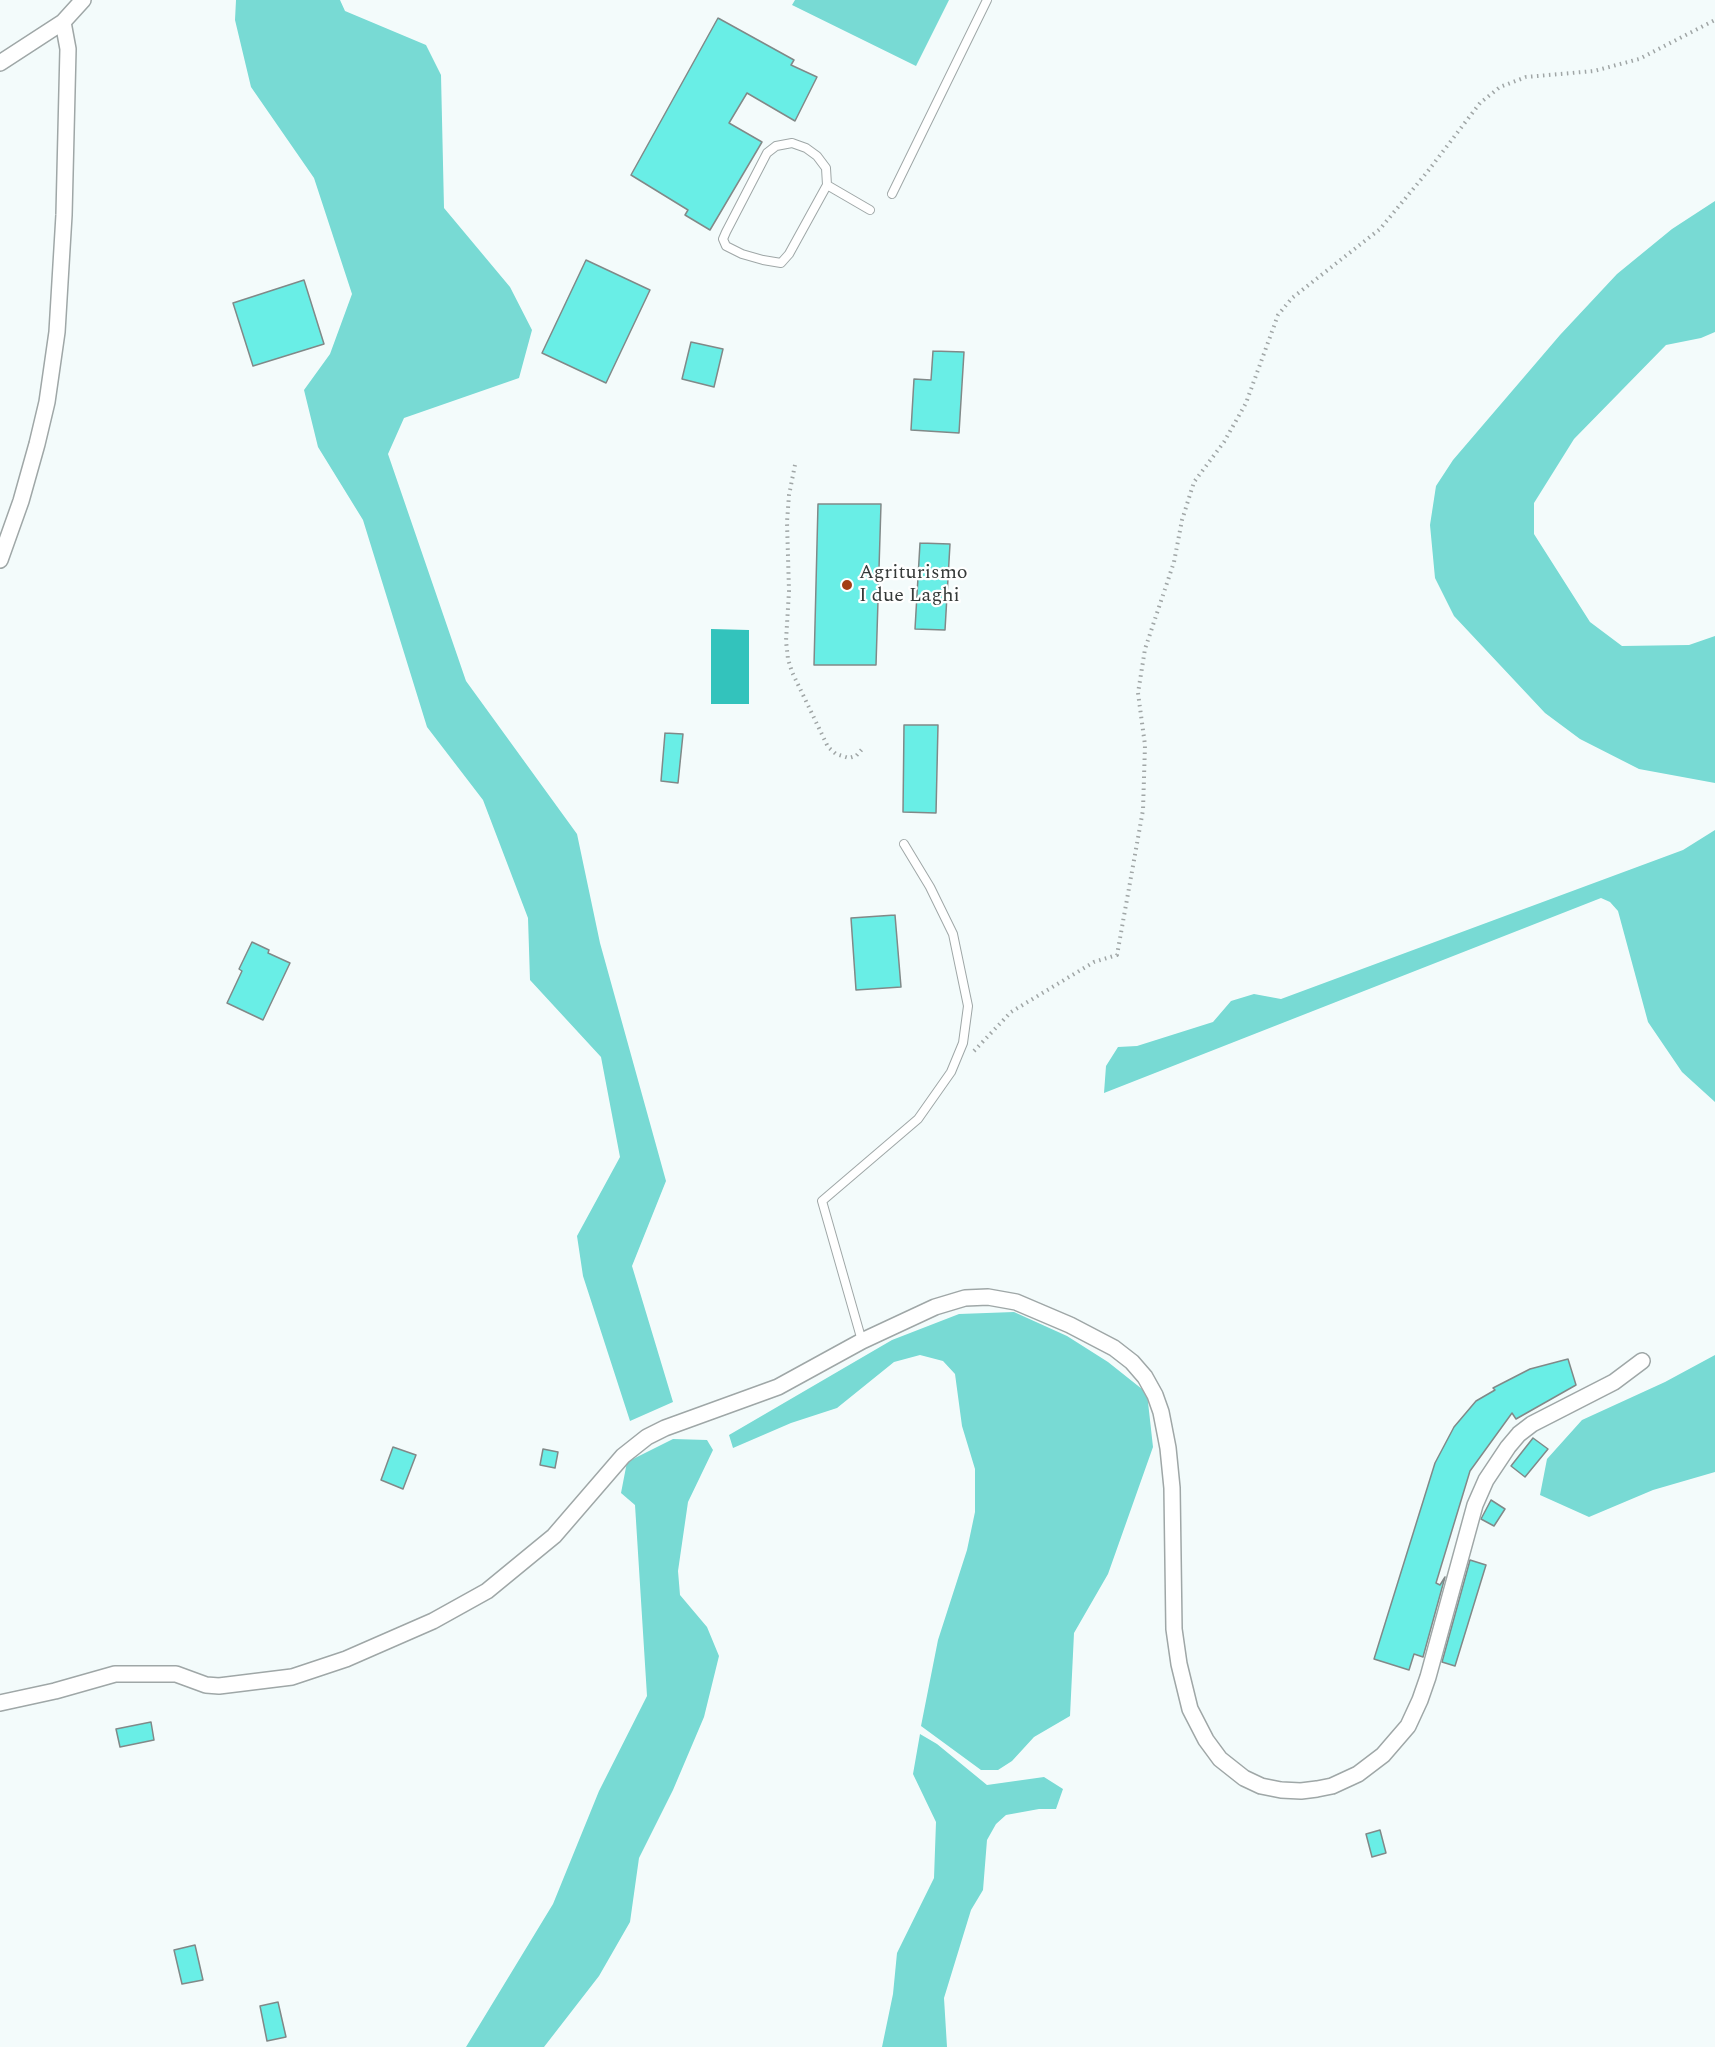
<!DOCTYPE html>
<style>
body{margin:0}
canvas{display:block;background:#f3fbfb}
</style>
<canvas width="1715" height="2047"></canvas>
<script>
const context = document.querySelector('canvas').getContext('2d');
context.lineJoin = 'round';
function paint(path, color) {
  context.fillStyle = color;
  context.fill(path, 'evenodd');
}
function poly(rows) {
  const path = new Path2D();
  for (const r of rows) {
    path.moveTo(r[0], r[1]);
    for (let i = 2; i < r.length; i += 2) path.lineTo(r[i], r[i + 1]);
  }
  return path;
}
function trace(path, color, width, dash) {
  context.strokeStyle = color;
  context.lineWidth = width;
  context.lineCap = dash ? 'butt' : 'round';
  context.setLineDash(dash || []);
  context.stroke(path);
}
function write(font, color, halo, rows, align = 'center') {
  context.font = font + ' Spectral,serif';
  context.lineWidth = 4.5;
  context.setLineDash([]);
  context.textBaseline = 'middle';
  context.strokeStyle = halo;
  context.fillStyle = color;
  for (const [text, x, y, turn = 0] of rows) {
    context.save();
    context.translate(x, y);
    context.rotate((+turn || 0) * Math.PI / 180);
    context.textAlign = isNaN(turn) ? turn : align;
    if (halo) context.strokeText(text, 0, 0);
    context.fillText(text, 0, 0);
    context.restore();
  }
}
paint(poly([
 [236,0,340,0,345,11,426,45,441,75,444,208,510,287,532,330,519,378,404,418,388,454,466,681,577,834,600,943,666,1181,632,1266,673,1402,630,1421,583,1276,577,1236,620,1157,601,1057,530,980,528,918,483,800,427,727,363,520,318,447,304,390,330,354,352,294,314,178,251,87,235,20],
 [795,0,949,0,916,66,792,5],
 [1715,201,1715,332,1701,338,1666,345,1574,439,1534,503,1534,534,1590,622,1622,646,1689,645,1715,636,1715,783,1639,769,1580,739,1545,713,1454,616,1435,578,1430,525,1436,486,1453,460,1560,335,1617,274,1672,229],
 [1715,830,1715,1102,1682,1072,1648,1022,1618,911,1610,902,1601,898,1104,1093,1106,1066,1118,1047,1137,1046,1213,1022,1231,1001,1254,994,1281,999,1683,850],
 [1014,1312,1067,1336,1108,1362,1147,1393,1153,1447,1108,1574,1074,1633,1070,1716,1034,1737,1012,1761,998,1770,981,1770,921,1726,938,1640,967,1550,975,1512,975,1469,962,1426,955,1374,943,1361,920,1355,894,1362,837,1408,791,1423,733,1448,729,1435,892,1340,959,1314],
 [1715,1355,1715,1472,1653,1490,1589,1517,1540,1495,1547,1459,1582,1420,1665,1382],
 [673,1439,707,1440,713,1450,688,1502,678,1571,680,1595,707,1627,719,1656,704,1717,673,1790,639,1858,630,1922,599,1976,544,2047,466,2047,553,1904,599,1791,647,1696,635,1505,621,1493,627,1462],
 [920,1734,937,1744,987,1785,1044,1777,1063,1789,1056,1809,1039,1809,1006,1815,996,1824,987,1840,983,1890,971,1910,944,1998,947,2047,882,2047,893,1994,897,1953,934,1878,936,1822,913,1774]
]), '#78dad4');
paint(poly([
 [711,629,749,630,749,704,711,704]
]), '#33c3bc');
const building = poly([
 [718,18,794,60,791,65,817,77,795,121,747,93,729,123,762,142,710,230,685,215,688,210,631,175,718,18],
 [586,260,650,290,606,383,542,353,586,260],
 [304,280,324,344,253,366,233,303,304,280],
 [691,342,723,349,714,387,682,379,691,342],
 [933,351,964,352,959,433,911,430,914,379,931,380,933,351],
 [818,504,881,504,876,665,814,665,818,504],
 [920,543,950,544,945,630,915,629,920,543],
 [904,725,938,725,936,813,903,812,904,725],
 [665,733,683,734,678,783,661,781,665,733],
 [895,915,901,987,856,990,851,918,895,915],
 [252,942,269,950,268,953,290,963,263,1020,227,1003,242,971,239,969,252,942],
 [1568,1359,1576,1385,1516,1419,1512,1413,1470,1471,1436,1583,1440,1585,1445,1577,1423,1657,1414,1654,1409,1670,1374,1659,1435,1463,1454,1427,1476,1401,1495,1390,1493,1388,1530,1369,1568,1359],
 [1533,1438,1548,1449,1525,1477,1511,1466,1533,1438],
 [393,1447,416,1455,403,1489,381,1480,393,1447],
 [543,1449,558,1452,555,1468,540,1465,543,1449],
 [1491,1500,1505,1509,1494,1526,1481,1519,1491,1500],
 [1470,1560,1486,1565,1455,1666,1442,1662,1470,1560],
 [151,1722,154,1740,120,1747,116,1729,151,1722],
 [1380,1830,1386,1853,1372,1857,1366,1834,1380,1830],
 [195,1945,203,1980,182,1984,174,1950,195,1945],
 [278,2002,286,2037,267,2041,260,2006,278,2002]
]);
paint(building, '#69eee6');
trace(building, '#818988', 1.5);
const lane = poly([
 [792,143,806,148,817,156,826,168,827,185,789,254,781,263,763,260,742,254,726,246,723,239,726,232,767,153,776,146,792,143],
 [827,185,870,210],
 [892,194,987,0],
 [862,1341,822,1201,918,1119,951,1072,963,1043,968,1006,953,934,930,887,904,844]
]);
const street = poly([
 [0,63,63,22,83,0],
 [0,560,21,501,37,444,47,402,57,332,64,215,68,49,63,22],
 [0,1703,55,1691,115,1674,176,1674,206,1685,219,1686,292,1677,346,1659,433,1621,487,1591,554,1536,623,1456,647,1437,665,1428,778,1387,862,1341,935,1307,965,1298,988,1297,1016,1302,1070,1325,1114,1348,1132,1362,1145,1377,1155,1395,1161,1412,1168,1448,1172,1488,1174,1629,1179,1664,1190,1709,1206,1740,1220,1759,1244,1778,1261,1786,1281,1790,1301,1791,1317,1789,1332,1786,1358,1774,1383,1755,1408,1726,1420,1700,1428,1677,1475,1505,1486,1480,1508,1447,1519,1434,1532,1424,1614,1382,1642,1361]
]);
trace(lane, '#9fa7a7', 10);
trace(street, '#9fa7a7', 18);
trace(poly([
 [795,465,789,495,787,522,789,591,786,641,788,659,792,672,828,747,836,754,849,758,856,756,864,747],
 [974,1051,1011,1012,1094,962,1117,955,1143,810,1145,745,1138,693,1145,649,1174,562,1182,520,1194,482,1224,442,1246,403,1278,315,1292,298,1380,229,1428,171,1480,103,1500,87,1526,77,1594,71,1639,59,1715,20]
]), '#a0a6a6', 4, [1.5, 4.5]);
trace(lane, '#fff', 8);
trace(street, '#fff', 15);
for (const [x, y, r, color] of [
 [847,585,6,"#a33e14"]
]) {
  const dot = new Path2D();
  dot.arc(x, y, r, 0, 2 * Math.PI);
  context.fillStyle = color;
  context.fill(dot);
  trace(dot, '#fff', 2);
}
write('20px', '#363a39', '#fff', [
 ["Agriturismo",859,574],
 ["I due Laghi",859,597]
], 'left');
</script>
